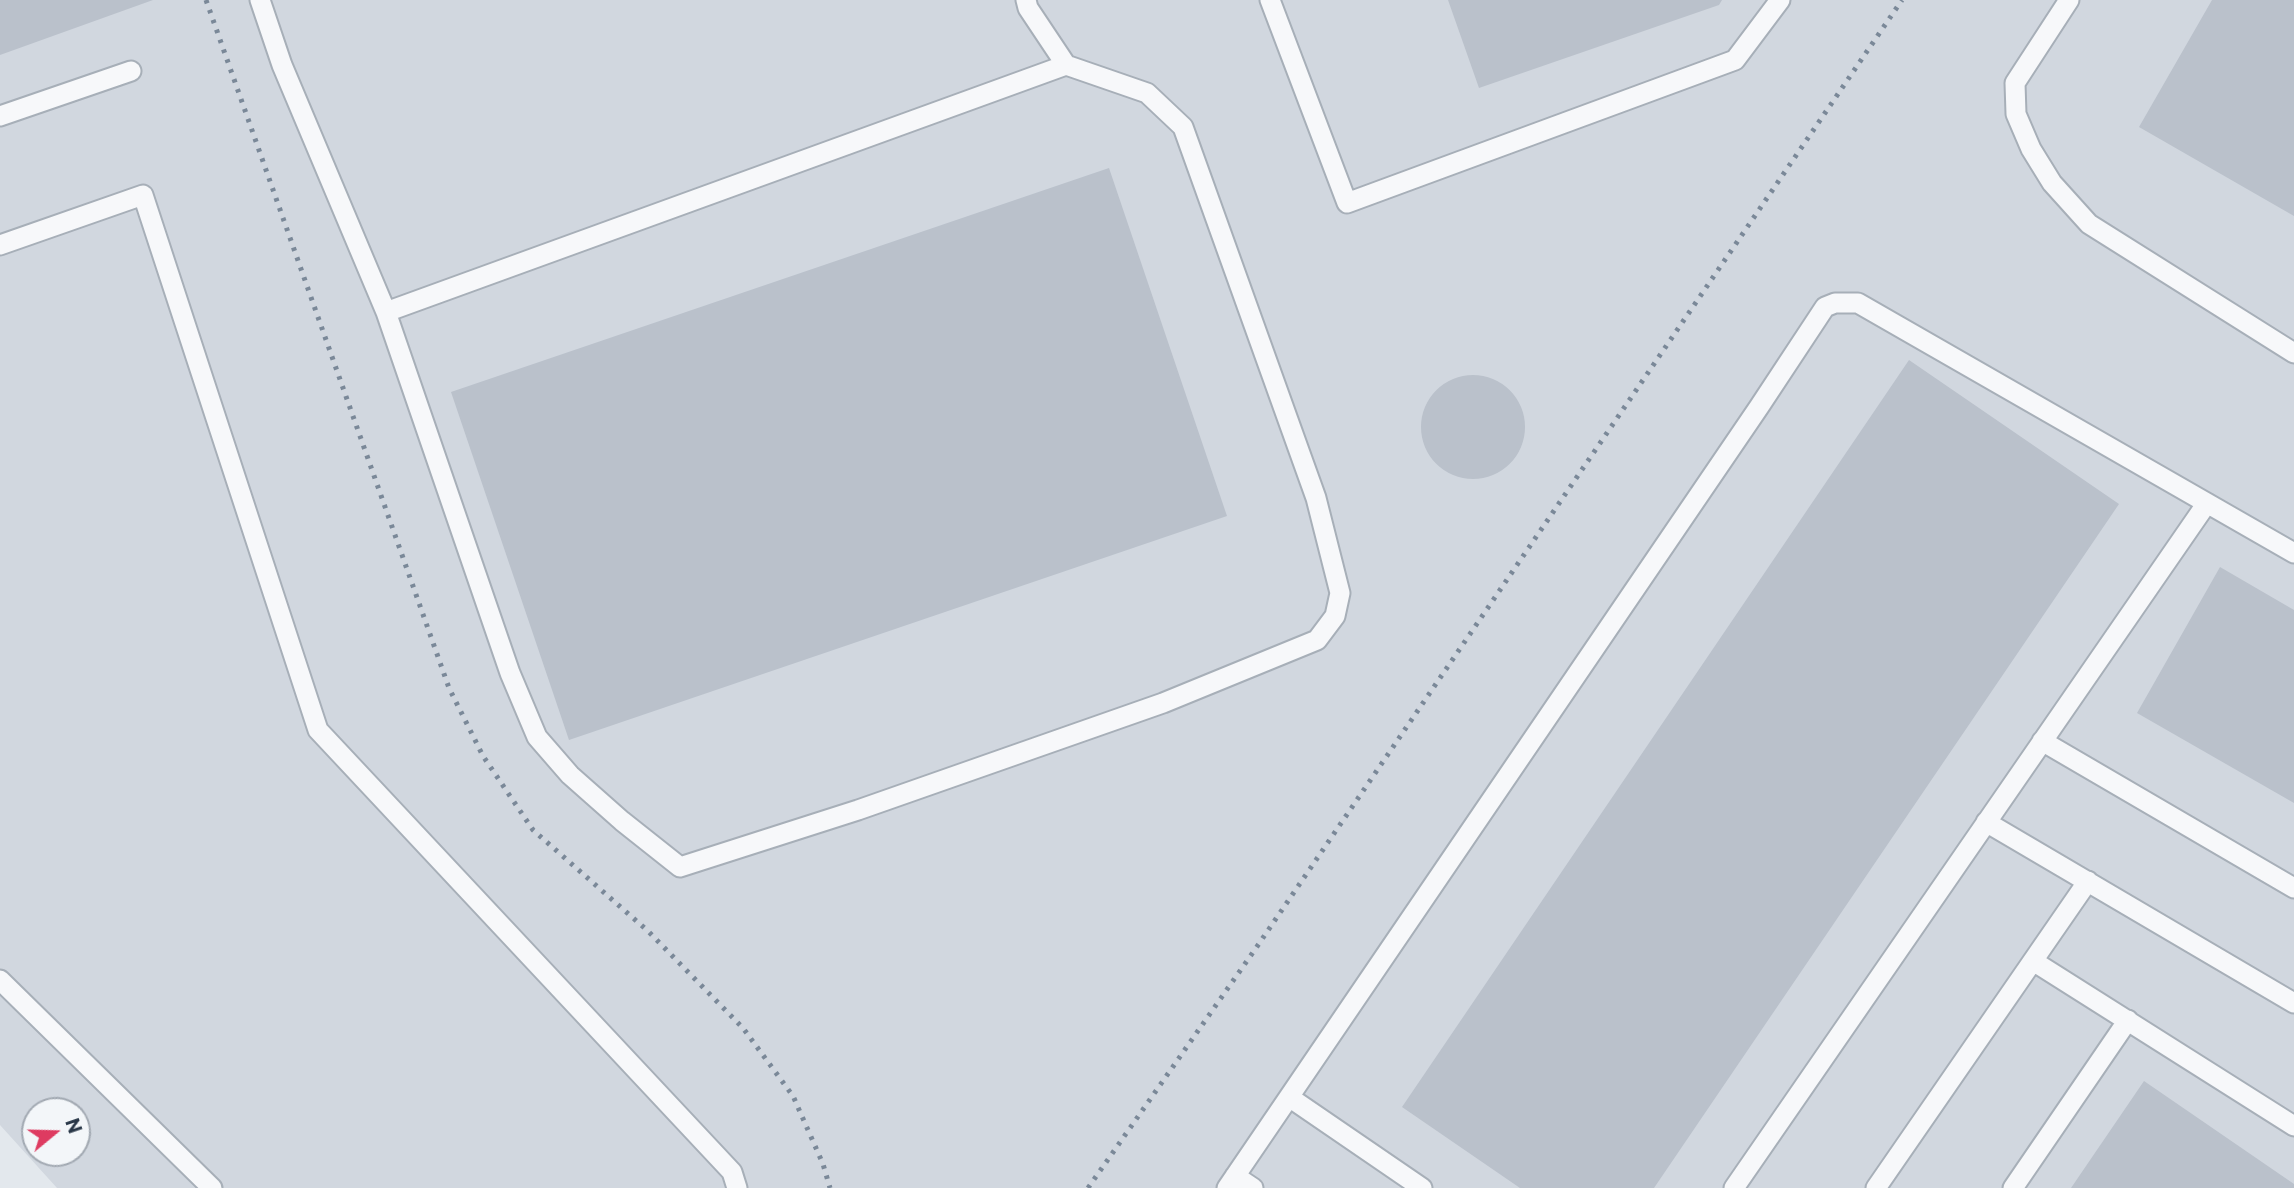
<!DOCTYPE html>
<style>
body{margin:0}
#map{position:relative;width:2294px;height:1188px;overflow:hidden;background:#e3e8ed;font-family:Commissioner,sans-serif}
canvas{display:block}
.north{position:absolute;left:21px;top:1097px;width:70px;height:70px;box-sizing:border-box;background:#f3f6f9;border:2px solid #a2a9b2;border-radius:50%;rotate:71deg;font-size:19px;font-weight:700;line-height:28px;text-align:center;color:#283647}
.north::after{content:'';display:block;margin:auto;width:24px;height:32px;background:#de3b61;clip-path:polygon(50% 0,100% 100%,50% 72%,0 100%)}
</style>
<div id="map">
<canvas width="2294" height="1188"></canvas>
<div class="north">N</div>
</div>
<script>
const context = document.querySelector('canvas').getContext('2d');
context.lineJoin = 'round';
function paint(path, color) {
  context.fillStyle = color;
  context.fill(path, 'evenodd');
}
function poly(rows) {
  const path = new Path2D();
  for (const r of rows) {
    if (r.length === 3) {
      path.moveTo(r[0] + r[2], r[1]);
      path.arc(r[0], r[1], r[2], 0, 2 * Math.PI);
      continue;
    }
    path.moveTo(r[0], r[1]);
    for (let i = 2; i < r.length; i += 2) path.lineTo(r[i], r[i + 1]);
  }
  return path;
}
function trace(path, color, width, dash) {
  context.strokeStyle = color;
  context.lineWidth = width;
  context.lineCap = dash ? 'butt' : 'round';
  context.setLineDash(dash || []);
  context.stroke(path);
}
paint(poly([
 [0,0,2294,0,2294,1188,57,1188,0,1125],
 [35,1111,77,1111,77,1153,35,1153]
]), '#d1d7df');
paint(poly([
 [0,0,153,0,0,55],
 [1448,0,1722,0,1719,5,1479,88],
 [2212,0,2294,0,2294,216,2139,127],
 [1109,168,1227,516,569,740,451,392],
 [1909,360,2119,504,1654,1188,1520,1188,1402,1107],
 [1473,427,52],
 [2220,567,2294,610,2294,803,2137,713],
 [2144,1081,2294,1184,2294,1188,2071,1188]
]), '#bac1cb');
const lane = poly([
 [260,0,282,65,386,312,510,673,537,737,570,775,622,821,680,867,858,810,1163,703,1317,640,1335,616,1340,593,1316,498,1183,127,1147,93,1066,65,1028,8,1026,0],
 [1270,0,1347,203,1735,60,1780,0],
 [2069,0,2015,83,2016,114,2031,149,2052,183,2089,224,2294,353],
 [0,116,131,71],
 [0,245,143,195,318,730,732,1172,737,1188],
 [386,312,1066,65],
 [2042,741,2294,888],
 [1986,822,2294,1003],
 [2033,961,2294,1126],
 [0,980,212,1188],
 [1289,1097,1422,1188],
 [1235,1176,1253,1188],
 [1227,1188,1759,407,1825,307,1835,303,1858,303,2294,553],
 [1734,1188,2207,503],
 [1876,1188,2088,881],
 [2013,1188,2128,1020]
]);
trace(lane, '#a7afb8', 23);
trace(lane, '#f7f8fa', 19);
trace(poly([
 [206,0,449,688,483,756,533,830,649,932,743,1028,793,1096,823,1164,830,1188],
 [1088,1188,1256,948,1902,0]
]), '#7a8898', 5, [3.5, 7]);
</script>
